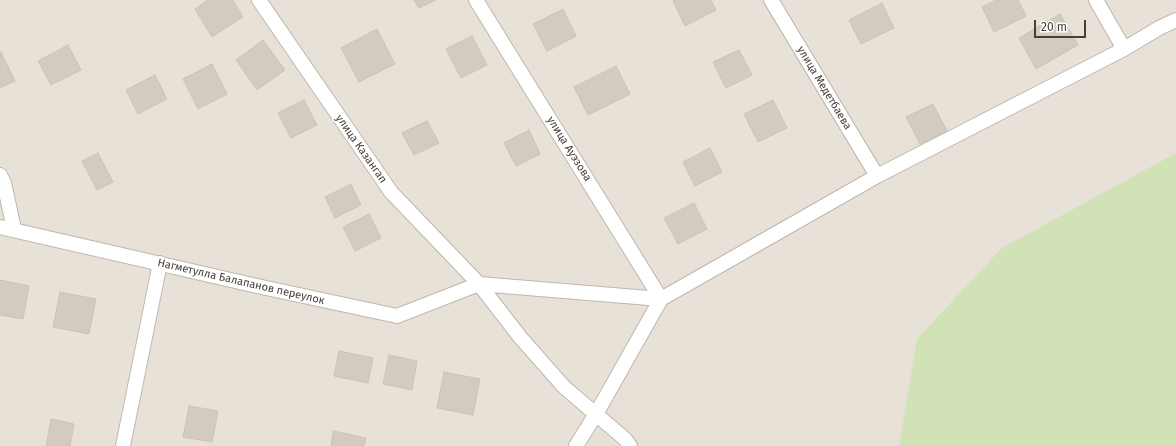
<!DOCTYPE html>
<meta charset="utf-8">
<style>
body{margin:0}
#map{position:relative;width:1176px;height:446px;overflow:hidden;background:#f3f0ea;font-family:"Fira Sans",sans-serif}
canvas{display:block}
.scale{position:absolute;left:1034px;top:20px;width:52px;height:18px;box-sizing:border-box;border:2px solid #464038;border-top:0;padding-left:5px;font-size:12px;line-height:14px;white-space:nowrap;color:#464038;-webkit-text-stroke:3px #fff;paint-order:stroke}
</style>
<div id="map">
<canvas width="1176" height="446"></canvas>
<div class="scale">20 m</div>
</div>
<script>
const context = document.querySelector('canvas').getContext('2d');
context.lineJoin = 'round';
function paint(path, color) {
  context.fillStyle = color;
  context.fill(path, 'evenodd');
}
function poly(rows) {
  const path = new Path2D();
  for (const r of rows) {
    path.moveTo(r[0], r[1]);
    for (let i = 2; i < r.length; i += 2) path.lineTo(r[i], r[i + 1]);
  }
  return path;
}
function trace(path, color, width, dash) {
  context.strokeStyle = color;
  context.lineWidth = width;
  context.lineCap = dash ? 'butt' : 'round';
  context.setLineDash(dash || []);
  context.stroke(path);
}
function write(font, color, halo, rows, align = 'center') {
  context.font = font + ' "Fira Sans",sans-serif';
  context.lineWidth = 3;
  context.setLineDash([]);
  context.textBaseline = 'middle';
  context.strokeStyle = halo;
  context.fillStyle = color;
  for (const [text, x, y, turn = 0] of rows) {
    context.save();
    context.translate(x, y);
    context.rotate((+turn || 0) * Math.PI / 180);
    context.textAlign = isNaN(turn) ? turn : align;
    if (halo) context.strokeText(text, 0, 0);
    context.fillText(text, 0, 0);
    context.restore();
  }
}
paint(poly([
 [0,0,1176,0,1176,446,0,446]
]), '#e7e1d8');
paint(poly([
 [1176,153,1176,446,899,446,917,339,1002,248]
]), '#d1e3b6');
const building = poly([
 [208,0,233,0,243,17,212,37,195,9,208,0],
 [414,0,436,0,419,8,414,0],
 [676,0,711,0,716,10,685,26,673,1,676,0],
 [996,0,1018,0,1026,16,994,32,982,7,996,0],
 [882,3,894,28,861,44,849,20,882,3],
 [563,9,576,36,547,51,533,24,563,9],
 [1060,14,1078,45,1036,69,1019,38,1060,14],
 [377,29,395,64,359,82,341,48,377,29],
 [472,36,487,65,461,78,446,49,472,36],
 [263,40,285,70,257,90,236,60,263,40],
 [68,45,81,70,51,85,38,61,68,45],
 [739,50,752,75,726,88,713,62,739,50],
 [1,52,15,81,0,88,0,53,1,52],
 [212,64,227,94,198,109,183,79,212,64],
 [616,66,630,94,588,115,574,87,616,66],
 [155,75,167,99,138,114,126,90,155,75],
 [304,100,317,125,291,138,278,113,304,100],
 [773,100,787,128,758,142,744,114,773,100],
 [933,104,947,131,920,144,906,117,933,104],
 [427,121,439,143,414,155,402,133,427,121],
 [529,130,540,154,516,166,504,143,529,130],
 [710,148,722,172,695,186,683,162,710,148],
 [98,153,113,182,97,190,82,161,98,153],
 [351,184,361,205,335,218,325,197,351,184],
 [694,203,707,229,678,244,664,218,694,203],
 [369,214,381,238,355,251,343,227,369,214],
 [0,280,29,286,23,319,0,315,0,280],
 [60,292,96,299,89,334,53,327,60,292],
 [339,351,373,358,368,383,334,376,339,351],
 [389,355,417,361,412,390,383,384,389,355],
 [444,372,480,379,473,415,437,408,444,372],
 [189,406,218,411,212,442,183,437,189,406],
 [51,419,74,424,70,446,46,446,51,419],
 [333,431,366,438,364,446,331,446,333,431]
]);
paint(building, '#d4cbc0');
trace(building, '#cec3b4', 1);
const street = poly([
 [259,0,391,192,479,284,520,337,564,387,625,439,630,446],
 [476,0,661,299],
 [771,0,877,176],
 [1096,0,1124,49],
 [0,175,4,183,14,229],
 [0,227,257,286,397,316,479,284,661,299],
 [123,446,160,263],
 [576,446,596,414,661,299,877,176,1124,49,1159,28,1176,20]
]);
trace(street, '#beb7ad', 16);
trace(street, '#fff', 14);
write('11px', '#464038', '#fff', [
 ["улица Медетбаева",824,88,59],
 ["улица Казангап",361,149,55],
 ["улица Ауэзова",569,149,58],
 ["Нагметулла Балапанов переулок",241,282,13]
]);
</script>
